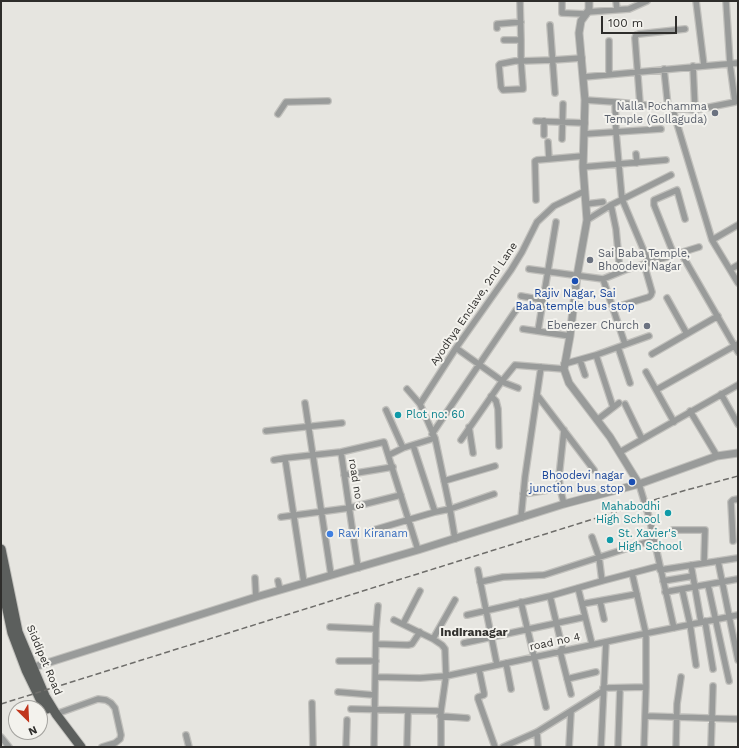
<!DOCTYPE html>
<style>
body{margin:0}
#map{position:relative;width:739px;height:748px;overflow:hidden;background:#e6e5e0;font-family:"Work Sans",sans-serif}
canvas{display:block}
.frame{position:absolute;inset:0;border:2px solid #2e2d2b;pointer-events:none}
.north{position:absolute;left:8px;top:700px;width:40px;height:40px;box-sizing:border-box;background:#f3f2ed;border:1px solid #a4a39f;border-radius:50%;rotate:156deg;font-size:11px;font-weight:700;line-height:16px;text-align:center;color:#2e2d2b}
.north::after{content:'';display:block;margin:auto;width:14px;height:18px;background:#c0351c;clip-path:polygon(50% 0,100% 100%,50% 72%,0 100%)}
.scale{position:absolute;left:601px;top:16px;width:76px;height:18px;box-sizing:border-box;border:2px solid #2e2d2b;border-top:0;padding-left:5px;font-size:12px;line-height:14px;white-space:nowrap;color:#2e2d2b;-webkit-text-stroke:3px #f3f2ed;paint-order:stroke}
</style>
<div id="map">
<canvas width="739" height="748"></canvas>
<div class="frame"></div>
<div class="north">N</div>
<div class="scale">100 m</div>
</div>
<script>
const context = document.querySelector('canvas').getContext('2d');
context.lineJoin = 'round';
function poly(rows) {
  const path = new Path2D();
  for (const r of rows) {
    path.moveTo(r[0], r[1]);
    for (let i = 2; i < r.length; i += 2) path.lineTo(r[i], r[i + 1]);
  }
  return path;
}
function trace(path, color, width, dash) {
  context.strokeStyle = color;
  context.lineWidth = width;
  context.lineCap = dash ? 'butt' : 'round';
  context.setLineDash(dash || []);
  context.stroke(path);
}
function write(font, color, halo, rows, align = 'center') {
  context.font = font + ' "Work Sans",sans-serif';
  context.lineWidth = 4;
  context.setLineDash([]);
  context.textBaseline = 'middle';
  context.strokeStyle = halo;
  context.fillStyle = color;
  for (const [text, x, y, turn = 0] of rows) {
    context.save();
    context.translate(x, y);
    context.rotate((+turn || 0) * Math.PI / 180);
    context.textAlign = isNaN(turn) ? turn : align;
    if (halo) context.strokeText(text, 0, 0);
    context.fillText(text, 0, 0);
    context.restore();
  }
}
const minor = poly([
 [562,1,562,13,586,14],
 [616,1,617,10],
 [696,1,704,66],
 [587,12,629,9,647,1],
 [550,25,555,93],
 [497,28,497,24,521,22],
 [504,40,521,40,520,1],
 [521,40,521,61,523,87,523,89,503,90,501,87,499,65,500,64,515,61,521,61,553,60,582,58],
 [609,41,609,74],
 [693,66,695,110],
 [664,69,668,107],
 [584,77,738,63],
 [585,100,615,102,695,110,735,102,730,64,726,1],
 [615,102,616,132,622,199,649,263],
 [640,104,635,38,636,35,639,34,685,29],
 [672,107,712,240],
 [278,114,286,102,328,101],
 [536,121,585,123],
 [584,134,661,129],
 [544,135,544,121],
 [562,139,563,104],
 [548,142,549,159,583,156],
 [636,154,637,163],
 [583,167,666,160],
 [536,200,535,161,537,160,549,159],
 [586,204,603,202],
 [611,205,616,229,620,272],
 [587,220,611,205,671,175],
 [738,225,712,240,738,283],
 [681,253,738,352],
 [674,255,654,205,654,200,677,190,685,219],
 [529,269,603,279,625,270,699,247],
 [731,269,738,265],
 [603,279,625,344],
 [521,296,543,300],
 [667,298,687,334],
 [613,308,649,297,651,295,652,292,644,264],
 [523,329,570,336],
 [538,331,556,222],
 [618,347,630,383],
 [456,348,505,383,518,388],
 [652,354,718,316],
 [596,355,613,407],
 [580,360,585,375],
 [564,364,596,355,649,336],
 [646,372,674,422],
 [407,389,420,404,435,438,450,509,455,539],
 [656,390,738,344],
 [721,394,738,424],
 [537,395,594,470],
 [491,396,496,401,498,409,499,446],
 [305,403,331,575],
 [420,404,456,348,511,270,522,252,537,222,554,206,585,191],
 [625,404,642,439],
 [386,410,403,448],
 [690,411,717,456],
 [597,420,619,403],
 [469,427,473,453],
 [564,430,559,477,560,488,564,504],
 [266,431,342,423],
 [432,434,516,310],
 [461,440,502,381,515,365,564,369],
 [413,445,435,512],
 [341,452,358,568],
 [620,452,738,385],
 [389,455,403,448,435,438],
 [285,458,304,583],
 [274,460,285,458,341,452,384,442,418,550],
 [344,475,393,467],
 [444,481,495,466],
 [639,484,649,517,674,628],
 [523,494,560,488],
 [281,517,349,508,401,495],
 [521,518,525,477,541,367],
 [673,530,705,530,704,563],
 [370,531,435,512,450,509,494,494],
 [592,537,599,557,602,581],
 [733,541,731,502,733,500,738,499],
 [718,561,738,660],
 [691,565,701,622],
 [478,570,497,665],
 [660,570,738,558],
 [632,573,646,634,646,687,644,747],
 [255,578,256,597],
 [278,581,280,590],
 [663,581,693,576],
 [480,582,503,577,544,575,653,540],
 [708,585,729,681],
 [578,588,592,644],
 [682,589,690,624,696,665],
 [665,592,738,579],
 [550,596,563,651],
 [600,601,604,619],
 [521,602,546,707],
 [582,604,637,594],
 [467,615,550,596,602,581,659,566],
 [394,620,433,639,442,645,445,649,446,676,441,711,441,747],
 [705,621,713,669],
 [403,624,420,591],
 [330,627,376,629],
 [433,639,455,600],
 [464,643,585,617],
 [376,644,408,645,412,644,420,632],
 [560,651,571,694],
 [339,661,376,661],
 [506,663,511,689],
 [479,669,484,693,484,695,478,697,478,699,495,747],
 [376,677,420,678,446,676,638,635,738,615],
 [567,679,596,672],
 [603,688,646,687],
 [338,692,374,695],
 [312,703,313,747],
 [351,709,441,711],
 [56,714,98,699,106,700,111,703,115,708,121,735,120,739,115,743,102,747],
 [440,716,467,718],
 [645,716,738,719],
 [537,732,538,747],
 [186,735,189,747],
 [1,737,9,747],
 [346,747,347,720],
 [374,747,376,629,378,606],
 [407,747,408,711],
 [503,747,537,732,603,691],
 [569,747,571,712],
 [601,747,606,642],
 [618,747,620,688],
 [676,747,677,704,681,677],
 [711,747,713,686]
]);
const tertiary = poly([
 [589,1,589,10,581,21,579,33,585,100,583,167,587,220,577,276,570,336,564,369,569,383,610,437,639,484],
 [28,669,256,597,418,550,564,504,639,484,717,456,738,453]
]);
const primary = poly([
 [1,549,18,632,45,696,56,714,81,747],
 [1,581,12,633,26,670,40,699,47,709]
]);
trace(minor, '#c1c0bc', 8);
trace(tertiary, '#c1c0bc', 9);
trace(primary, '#c1c0bc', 11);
trace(minor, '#999b9a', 5.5);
trace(tertiary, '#999b9a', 7);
trace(primary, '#5c5f5d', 9);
trace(poly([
 [1,704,683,491,738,476]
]), '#6e6d6a', 1.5, [6, 3]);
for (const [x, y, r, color] of [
 [715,113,4,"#6b7280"],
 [590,260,4,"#6b7280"],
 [575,281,4,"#1a4fb4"],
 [647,326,4,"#6b7280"],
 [398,415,4,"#0f9aa8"],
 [632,482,4,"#1a4fb4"],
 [668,513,4,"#0f9aa8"],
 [330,534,4,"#3f7fe0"],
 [610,540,4,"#0f9aa8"]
]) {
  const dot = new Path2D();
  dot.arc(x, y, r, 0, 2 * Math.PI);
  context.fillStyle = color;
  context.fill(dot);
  trace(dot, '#f3f2ed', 1.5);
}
write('11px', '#5b616d', '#f3f2ed', [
 ["Nalla Pochamma",707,107],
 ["Temple (Gollaguda)",707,120],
 ["Sai Baba Temple,",598,254,"left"],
 ["Bhoodevi Nagar",598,267,"left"],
 ["Ebenezer Church",639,326]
], 'right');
write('11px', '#164399', '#f3f2ed', [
 ["Rajiv Nagar, Sai",575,294],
 ["Baba temple bus stop",575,307],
 ["Bhoodevi nagar",624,476,"right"],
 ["junction bus stop",624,489,"right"]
]);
write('11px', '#2e2d2b', '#f3f2ed', [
 ["Ayodhya Enclave, 2nd Lane",474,304,-56],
 ["road no 3",356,484,81],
 ["road no 4",555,642,-12],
 ["Siddipet Road",44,660,67]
]);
write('11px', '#0d838f', '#f3f2ed', [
 ["Plot no: 60",406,415],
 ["Mahabodhi",660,507,"right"],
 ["High School",660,520,"right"],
 ["St. Xavier's",618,534],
 ["High School",618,547]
], 'left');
write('11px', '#366cbe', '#f3f2ed', [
 ["Ravi Kiranam",338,534]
], 'left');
write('bold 12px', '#31302d', '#f3f2ed', [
 ["Indiranagar",474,632]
]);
</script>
